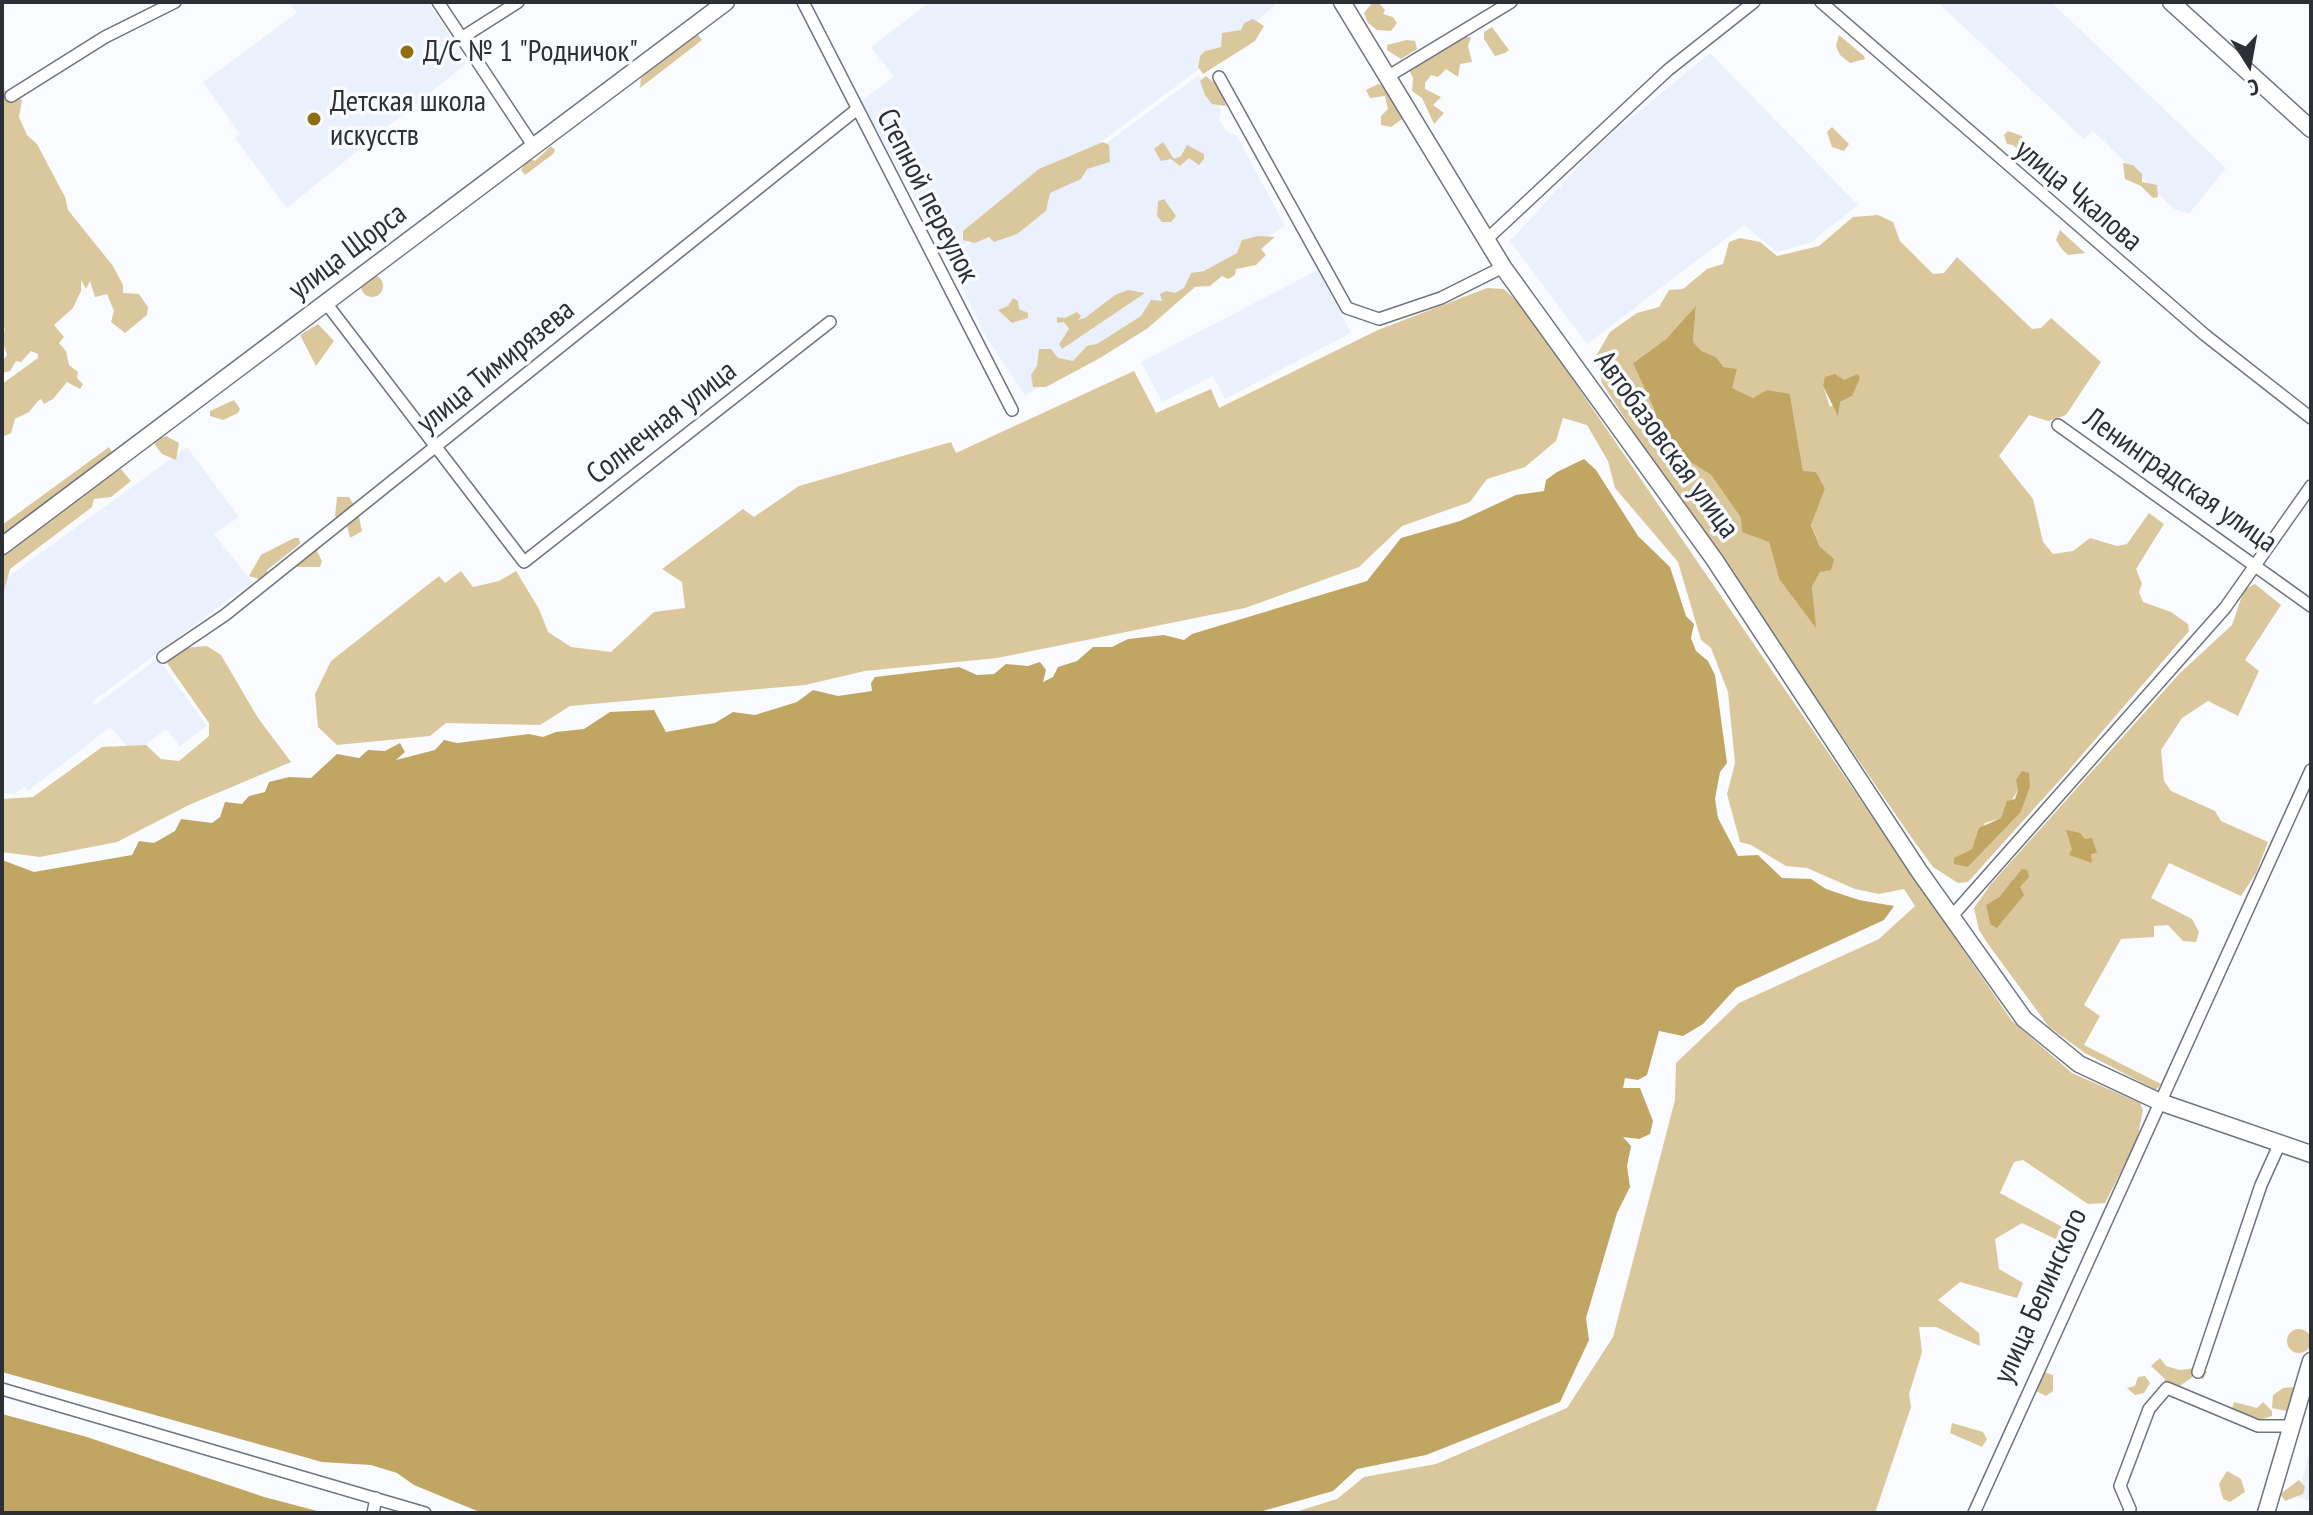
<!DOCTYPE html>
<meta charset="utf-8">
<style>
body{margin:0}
#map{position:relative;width:2313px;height:1515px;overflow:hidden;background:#fafbfe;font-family:"PT Sans Narrow",sans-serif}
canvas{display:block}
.frame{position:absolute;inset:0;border:4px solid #2c2f34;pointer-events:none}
.north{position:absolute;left:2209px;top:24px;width:80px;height:80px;-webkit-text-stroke:6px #fafbfe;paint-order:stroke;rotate:169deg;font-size:22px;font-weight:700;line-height:32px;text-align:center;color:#2c2f34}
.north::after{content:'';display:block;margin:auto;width:28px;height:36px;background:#2c2f34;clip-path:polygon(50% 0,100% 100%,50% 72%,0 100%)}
</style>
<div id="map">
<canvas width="2313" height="1515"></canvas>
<div class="frame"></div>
<div class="north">С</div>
</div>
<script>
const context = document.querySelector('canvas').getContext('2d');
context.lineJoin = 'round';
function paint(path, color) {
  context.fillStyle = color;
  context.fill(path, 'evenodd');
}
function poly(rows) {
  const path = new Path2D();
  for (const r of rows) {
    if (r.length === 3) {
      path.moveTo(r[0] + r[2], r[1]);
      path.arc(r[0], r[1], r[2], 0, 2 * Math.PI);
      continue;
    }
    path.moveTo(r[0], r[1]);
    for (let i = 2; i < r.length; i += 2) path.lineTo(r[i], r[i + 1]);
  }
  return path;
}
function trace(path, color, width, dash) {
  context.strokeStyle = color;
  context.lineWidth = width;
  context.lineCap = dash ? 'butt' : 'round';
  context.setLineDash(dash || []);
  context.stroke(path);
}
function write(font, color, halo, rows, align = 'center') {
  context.font = font + ' "PT Sans Narrow",sans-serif';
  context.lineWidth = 7;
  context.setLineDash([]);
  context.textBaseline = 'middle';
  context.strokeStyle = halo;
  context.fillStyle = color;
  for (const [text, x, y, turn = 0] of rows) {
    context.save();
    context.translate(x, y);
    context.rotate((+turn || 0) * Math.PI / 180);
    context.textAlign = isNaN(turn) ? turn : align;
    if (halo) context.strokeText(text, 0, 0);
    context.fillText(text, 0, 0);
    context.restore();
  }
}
paint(poly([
 [289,2,428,2,467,63,287,208,235,138,240,134,203,82,297,13],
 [930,2,1273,2,1275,5,1219,54,947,257,861,101,894,77,871,47],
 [1937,2,2051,2,2226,168,2189,214,2174,209,2093,131,2084,139],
 [1710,53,1858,205,1810,243,1777,252,1744,225,1587,344,1510,241,1598,145],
 [1199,75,1221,109,1219,120,1226,131,1237,136,1285,226,1025,396,984,333,948,259],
 [1318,270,1351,333,1225,399,1213,376,1162,402,1141,362],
 [187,447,239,517,214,534,252,582,92,702,95,705,158,658,207,726,180,746,166,729,134,754,110,727,28,791,25,787,14,794,3,793,2,581],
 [2311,1446,2311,1501,2298,1497]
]), '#eaf1fd');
paint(poly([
 [1372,3,1380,4,1385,10,1383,14,1393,17,1397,23,1391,31,1377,30,1368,23,1364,13],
 [1253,19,1264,26,1255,41,1203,74,1198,67,1200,56,1205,51,1221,47,1222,33,1241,30,1244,23],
 [1492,27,1509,50,1505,53,1495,56,1484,39,1484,32],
 [695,31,702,40,640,88,641,78],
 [1839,35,1864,56,1865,59,1850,63,1840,55,1836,46],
 [1464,37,1471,37,1468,46,1472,62,1460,64,1458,77,1446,69,1438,77,1431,75,1425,83,1425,89,1441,97,1433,105,1444,113,1434,124,1422,98,1412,91,1413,78,1409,70],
 [1407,40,1415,41,1417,49,1401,59,1387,50,1387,45],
 [1206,76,1219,87,1226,106,1212,104,1205,95,1200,81],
 [1378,84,1387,86,1405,117,1391,127,1381,125,1381,116,1388,109,1385,96,1370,98,1366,90],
 [2,89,22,100,19,117,27,135,37,144,65,197,68,210,113,266,123,285,123,293,139,294,148,307,147,315,125,333,111,322,114,311,107,294,95,297,90,281,86,289,81,280,81,291,73,308,54,325,64,337,59,343,66,351,69,365,78,372,77,378,83,384,80,389,67,382,53,399,44,404,41,399,38,401,29,412,15,419,11,433,2,437,2,384,38,358,38,354,31,351,21,362,16,361,10,371,2,373,2,362,7,355,2,339,5,329,2,326],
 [1832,127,1849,144,1844,151,1832,147,1827,132],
 [2008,131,2022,136,2024,144,2035,155,2029,160,2013,145,2007,144,2004,135],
 [1103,142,1109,145,1110,162,1087,169,1081,179,1050,193,1046,211,1017,234,994,242,989,237,975,243,963,240,963,231,1039,169],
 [1163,142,1174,159,1181,156,1187,145,1204,154,1204,159,1199,165,1189,158,1180,166,1171,159,1161,161,1154,149],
 [551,146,555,150,553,154,525,175,521,170,524,165,530,159,535,161],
 [2123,163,2133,165,2142,174,2142,182,2157,185,2158,197,2153,198,2141,186,2125,179],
 [1164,199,1176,216,1171,222,1162,222,1157,216,1158,201],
 [1878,215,1893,222,1900,241,1933,274,1944,273,1957,257,2032,329,2041,328,2051,318,2101,362,2066,415,2048,421,2029,415,1999,456,2033,499,2043,542,2053,554,2073,551,2090,538,2117,546,2127,544,2149,513,2164,524,2136,569,2142,584,2139,592,2143,602,2171,612,2188,624,2189,631,2068,771,1968,882,1958,883,1933,867,1909,834,1633,431,1602,383,1596,356,1610,332,1637,313,1659,307,1669,290,1683,289,1707,269,1723,264,1729,242,1740,238,1760,242,1777,256,1819,246,1853,217],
 [1696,307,1693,342,1702,351,1716,357,1731,388,1753,398,1790,394,1803,471,1825,489,1811,524,1820,547,1820,572,1812,587,1815,626,1779,579,1769,542,1741,518,1711,475,1678,454,1656,426,1654,409,1634,362,1666,339],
 [1844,380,1852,396,1830,407,1823,386],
 [2030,787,2021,812,1968,867,1964,853,1972,849,1985,823,2001,818,2018,790],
 [2060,230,2085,253,2068,255,2061,248,2056,240],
 [1258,236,1275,237,1261,249,1266,255,1256,265,1236,269,1235,275,1228,279,1222,276,1210,286,1195,287,1148,328,1100,358,1046,387,1033,387,1031,375,1037,366,1039,349,1051,349,1058,358,1073,361,1087,346,1097,344,1141,316,1151,300,1162,301,1160,294,1166,291,1175,293,1184,288,1191,273,1204,271,1237,253,1242,240],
 [372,286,11],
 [1487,288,1504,289,1523,307,2012,1021,2072,1073,2140,1103,2143,1110,2137,1140,2105,1203,2088,1204,2023,1160,2014,1162,2000,1193,2066,1229,2062,1242,2022,1223,1995,1239,1999,1269,2023,1283,2017,1298,1960,1282,1938,1300,1979,1333,1980,1346,1936,1327,1919,1327,1922,1352,1909,1394,1911,1407,1875,1513,1292,1513,1337,1499,1364,1477,1436,1464,1567,1408,1613,1337,1675,1100,1676,1063,1739,1003,1879,939,1915,906,1904,889,1879,894,1855,889,1807,868,1786,866,1751,845,1740,842,1727,794,1735,763,1728,692,1711,648,1701,640,1678,562,1615,488,1608,461,1587,425,1563,418,1556,441,1525,467,1487,479,1470,502,1402,526,1359,567,1245,608,997,658,865,671,805,685,570,706,540,725,446,723,430,736,337,745,318,727,315,694,331,661,439,576,445,583,461,571,473,587,499,581,516,571,539,609,548,632,571,647,611,652,654,612,685,608,682,582,662,569,743,509,754,517,799,486,951,442,956,453,1134,371,1156,413,1211,389,1219,408,1378,330],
 [1128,290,1145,293,1062,349,1059,344,1069,329,1064,322,1057,323,1057,317,1065,318,1077,312,1081,316,1078,320,1085,318,1115,295],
 [1013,298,1018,301,1019,309,1028,313,1028,318,1012,323,998,310,1008,306],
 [318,324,334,341,316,366,300,335],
 [234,400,240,409,238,413,223,420,210,416,210,411],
 [166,436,179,443,176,460,162,454,155,445,156,440],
 [109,447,115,457,102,477,121,469,131,481,111,497,94,499,92,507,10,569,3,594,2,525],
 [337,497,349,497,358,512,362,531,350,538,347,525,335,516],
 [294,538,299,538,300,544,267,570,267,576,262,580,249,576,261,555],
 [314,538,320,547,317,551,322,561,320,567,297,567,286,561],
 [2255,584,2281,605,2245,660,2259,671,2238,716,2208,701,2182,718,2161,750,2164,781,2171,791,2215,811,2221,821,2268,842,2256,873,2241,896,2169,863,2151,898,2192,919,2199,932,2196,942,2183,941,2168,925,2154,926,2154,937,2121,939,2084,1005,2100,1016,2084,1045,2161,1084,2156,1090,2085,1053,2049,1027,1988,944,1979,930,1974,908,1991,884,2180,673,2232,625,2244,590],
 [2022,870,2023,881,2008,913,2003,921,1990,924,1986,905,1999,897],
 [207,646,221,655,258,718,291,762,189,805,117,842,40,857,2,852,2,799,33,797,102,747,146,745,161,759,179,761,209,736,209,723,167,663,182,648],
 [2299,1341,12],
 [2160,1358,2166,1366,2180,1370,2204,1367,2207,1372,2203,1379,2194,1376,2174,1390,2162,1385,2165,1379,2151,1366],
 [2044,1372,2053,1375,2053,1391,2046,1396,2036,1391,2035,1382],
 [2145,1376,2150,1383,2144,1393,2135,1395,2127,1388,2135,1386,2138,1377],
 [2294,1387,2298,1389,2296,1398,2286,1411,2272,1408,2273,1395,2283,1388],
 [2234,1402,2257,1408,2263,1402,2272,1411,2272,1416,2259,1420,2232,1409],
 [1952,1423,1983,1432,1987,1439,1982,1447,1973,1443,1950,1433],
 [2227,1471,2241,1479,2245,1492,2230,1502,2223,1499,2219,1484],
 [2299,1480,2305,1487,2303,1494,2285,1501,2280,1494]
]), '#dac89c');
paint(poly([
 [1696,306,1693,342,1702,351,1716,357,1723,367,1737,369,1732,388,1753,398,1767,390,1790,394,1803,471,1816,472,1825,489,1811,525,1820,547,1834,559,1831,570,1820,572,1812,587,1816,628,1779,579,1769,542,1742,532,1741,518,1711,475,1678,454,1656,426,1654,409,1633,363,1666,339],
 [1835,374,1844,380,1858,374,1860,378,1852,396,1840,402,1838,416,1823,386,1825,377],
 [1584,459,1596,470,1638,536,1670,567,1686,616,1694,624,1691,638,1696,651,1708,661,1715,675,1727,763,1720,772,1715,799,1718,818,1738,856,1758,855,1782,878,1811,879,1826,889,1859,900,1894,906,1884,920,1736,988,1703,1024,1683,1036,1659,1031,1647,1075,1638,1080,1625,1078,1623,1088,1640,1088,1653,1121,1650,1134,1639,1139,1623,1137,1631,1146,1627,1166,1630,1187,1617,1213,1586,1318,1589,1340,1560,1402,1426,1455,1357,1469,1333,1491,1256,1513,482,1513,414,1485,397,1473,371,1465,322,1462,2,1372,2,860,34,872,132,855,139,841,154,843,175,831,181,819,212,823,220,817,225,802,242,804,249,796,265,792,269,782,289,777,311,778,337,754,359,758,368,750,385,751,400,743,405,752,396,760,435,750,444,740,457,743,529,734,543,737,556,732,584,729,610,712,654,710,666,732,715,723,733,712,755,715,797,702,813,690,838,696,872,691,871,683,875,677,959,667,977,675,994,674,1006,664,1028,666,1040,662,1046,670,1043,682,1053,677,1058,667,1077,661,1093,647,1112,647,1128,639,1164,635,1184,640,1192,634,1367,581,1401,538,1460,521,1516,495,1544,491,1546,480,1557,472],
 [2022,771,2029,773,2030,787,2021,812,1968,867,1954,864,1954,858,1972,849,1979,828,2001,818,2007,801,2015,799,2018,790,2016,780],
 [2066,830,2080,833,2085,839,2092,838,2097,853,2091,854,2092,863,2069,855,2072,849],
 [2022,869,2027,870,2029,877,2020,887,2024,895,1997,928,1990,924,1986,905,1999,897],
 [2,1414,87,1437,264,1497,325,1513,2,1513]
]), '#c0a563');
const street = poly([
 [438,2,534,147],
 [803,2,1012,410],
 [1821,2,2205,335,2311,418],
 [463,37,518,2],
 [1219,77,1347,308,1379,319,1441,298,1503,267],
 [1387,77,1511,2],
 [11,96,105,37,175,2],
 [1486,240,1668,70,1754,2],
 [326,303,524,562,830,322],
 [2058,425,2311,606],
 [163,657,225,615,856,110],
 [1952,916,2225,608,2311,486],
 [2198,1372,2261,1185,2280,1143],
 [2,1389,425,1513],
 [373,1513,376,1498],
 [1974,1513,2311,770],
 [2129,1513,2130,1509,2120,1486,2149,1409,2167,1388,2258,1426,2292,1426]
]);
const secondary = poly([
 [1342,2,1503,267,1714,559,1919,871,2024,1019,2079,1064,2160,1102,2311,1154],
 [2171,2,2311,129],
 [2,546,726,2],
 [2266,1513,2311,1361]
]);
trace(street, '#6c747f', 14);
trace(secondary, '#6c747f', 19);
trace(street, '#fff', 11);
trace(secondary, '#fff', 16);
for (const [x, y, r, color] of [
 [407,52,8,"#8d6e12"],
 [314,119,8,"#8d6e12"]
]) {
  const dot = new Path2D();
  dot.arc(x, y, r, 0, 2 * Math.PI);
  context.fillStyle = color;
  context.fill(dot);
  trace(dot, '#fafbfe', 3);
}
write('30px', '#2c2f34', '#fafbfe', [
 ["Д/С № 1 \"Родничок\"",423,52],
 ["Детская школа",330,102],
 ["искусств",330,136]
], 'left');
write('30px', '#2c2f34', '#fafbfe', [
 ["Степной переулок",927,196,63],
 ["улица Чкалова",2078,196,40],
 ["улица Щорса",348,252,-37],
 ["улица Тимирязева",496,367,-39],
 ["Солнечная улица",662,423,-38],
 ["Автобазовская улица",1666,445,54],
 ["Ленинградская улица",2180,481,35],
 ["улица Белинского",2041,1296,-66]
]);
</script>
